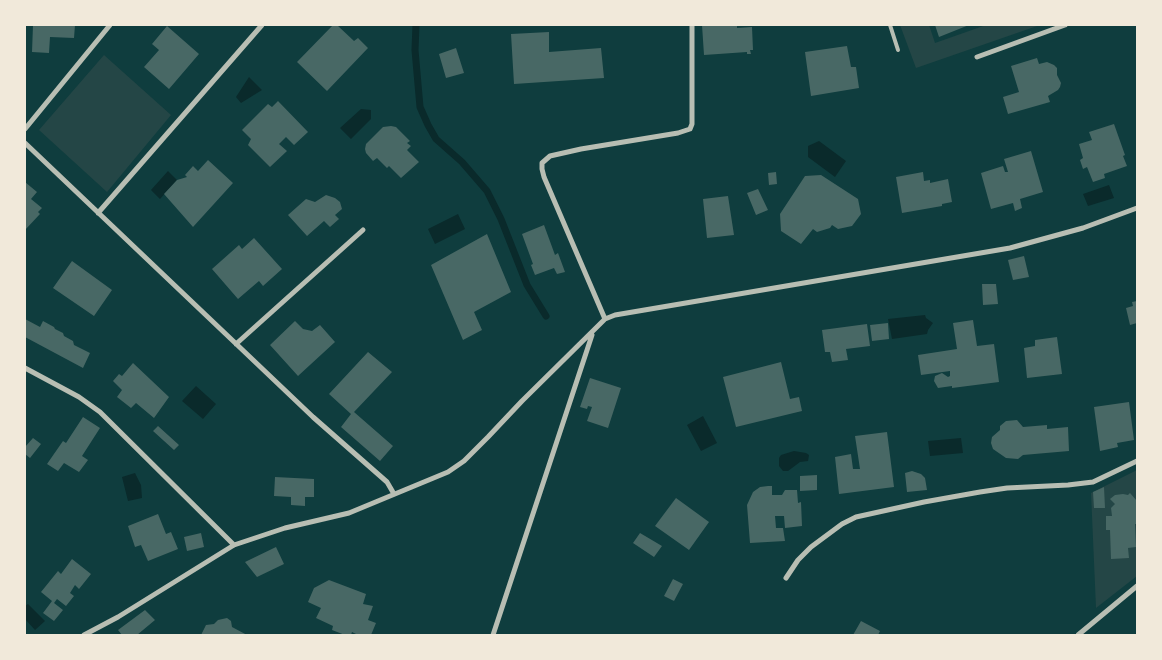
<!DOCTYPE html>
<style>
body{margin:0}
#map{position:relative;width:1162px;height:660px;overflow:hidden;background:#0f3d3e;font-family:"Source Sans 3",sans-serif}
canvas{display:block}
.frame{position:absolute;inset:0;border:26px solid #f1e9da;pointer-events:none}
</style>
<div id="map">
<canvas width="1162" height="660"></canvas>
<div class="frame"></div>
</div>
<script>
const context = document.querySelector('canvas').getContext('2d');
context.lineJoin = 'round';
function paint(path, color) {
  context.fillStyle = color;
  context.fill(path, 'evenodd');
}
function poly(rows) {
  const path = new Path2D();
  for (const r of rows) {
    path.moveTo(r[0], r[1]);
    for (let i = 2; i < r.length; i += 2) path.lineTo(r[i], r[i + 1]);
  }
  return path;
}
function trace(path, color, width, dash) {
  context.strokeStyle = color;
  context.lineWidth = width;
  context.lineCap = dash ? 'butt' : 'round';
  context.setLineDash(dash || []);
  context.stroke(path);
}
paint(poly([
 [900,25,929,25,935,43,986,25,1040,25,916,68],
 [104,55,171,115,107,192,39,130],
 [1137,470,1137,576,1096,608,1091,493]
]), '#244646');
paint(poly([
 [249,77,262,90,241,103,236,97],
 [361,109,371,110,371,119,351,139,340,128],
 [819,141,846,161,835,177,808,157,808,146],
 [168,171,177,180,160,199,151,190],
 [1109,185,1114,198,1088,206,1083,194],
 [458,214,465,229,435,244,428,229],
 [925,315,926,318,933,323,928,330,927,334,892,339,888,319],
 [196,386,216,404,203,419,182,401],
 [703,416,717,443,701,451,687,425],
 [961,438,963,453,930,456,928,441],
 [794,451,806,453,809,455,808,461,800,462,788,471,783,471,779,466,779,458,781,455],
 [135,473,141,485,142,498,128,501,122,477],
 [28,604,45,621,35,630,25,619,25,606]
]), '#0a2a2b');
trace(poly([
 [416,25,415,50,420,107,428,125,436,139,462,162,487,191,501,219,527,285,546,316]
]), '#0a2a2b', 7);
paint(poly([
 [33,25,75,25,74,38,50,37,49,53,32,52],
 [333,25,337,25,354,41,358,38,368,48,327,91,297,62],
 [702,25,737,25,737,28,752,27,753,50,750,50,751,54,747,54,747,52,704,55],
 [935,25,969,25,939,37],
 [167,26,199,54,169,89,144,67,159,50,152,44],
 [549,32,549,52,601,48,604,78,514,84,511,34],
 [847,46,851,67,856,67,859,88,811,96,805,52],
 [456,48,464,73,446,78,439,54],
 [1037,58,1039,64,1047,62,1054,65,1057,68,1057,75,1061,83,1060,87,1058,90,1048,96,1050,102,1008,114,1003,97,1019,92,1011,66],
 [278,101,308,132,294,145,286,137,279,144,287,151,270,167,248,145,251,139,242,130,268,104,272,107],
 [1114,124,1125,155,1123,156,1127,166,1104,174,1105,178,1093,182,1087,167,1083,169,1080,160,1083,158,1079,144,1092,140,1089,132],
 [391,126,396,127,410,141,407,143,411,146,407,150,419,162,401,178,389,166,387,168,377,158,373,161,366,153,365,149,366,144,383,127],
 [1031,151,1043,192,1020,199,1022,208,1015,211,1013,203,991,209,981,173,1003,166,1005,172,1008,172,1004,159],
 [208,160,233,183,193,227,164,194,177,180,187,177,185,175,193,166,198,171],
 [776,172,777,184,769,185,768,173],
 [923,172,924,181,930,180,930,183,948,179,952,202,942,204,942,206,902,213,896,177],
 [821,175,858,199,861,214,852,226,838,229,832,225,830,228,817,232,813,229,801,244,781,231,780,214,805,176],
 [25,182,37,192,31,199,42,208,38,212,40,214,25,230],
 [758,189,768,210,756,215,747,193],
 [326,195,335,198,340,202,342,209,335,215,339,219,330,227,324,221,307,236,288,215,306,199,315,202],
 [728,196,734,235,707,238,703,199],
 [544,225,555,255,558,253,565,272,557,274,554,268,535,275,531,265,533,264,522,234],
 [487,234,511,292,474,312,482,330,463,340,431,265],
 [254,238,282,269,263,286,259,281,238,299,212,269,239,245,242,249],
 [1024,256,1029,277,1013,280,1008,260],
 [72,261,112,290,94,316,53,288],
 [982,284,996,284,998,304,983,305],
 [1137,301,1137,323,1130,325,1126,308,1133,306,1132,302],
 [25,319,40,327,43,321,54,327,55,329,63,333,64,336,73,341,74,345,90,353,83,368,25,337],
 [973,320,977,346,994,344,999,382,952,388,952,386,938,388,934,381,935,376,942,373,948,377,950,376,950,371,921,375,918,355,957,349,953,323],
 [295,321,303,329,312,331,320,325,335,342,298,376,270,345],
 [888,323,889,339,872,341,870,325],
 [867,324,870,346,846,349,848,360,832,362,830,352,825,352,822,330],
 [1057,337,1062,374,1027,378,1024,348,1035,346,1035,340],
 [368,352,392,372,354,412,393,446,380,461,341,427,351,414,329,394],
 [781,362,790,399,799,397,802,411,736,427,723,377],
 [133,363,169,397,154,418,136,403,131,408,117,397,122,390,113,381,119,374,122,376],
 [590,378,621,388,608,428,587,421,592,407,588,406,587,409,580,407],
 [1129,402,1134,440,1117,443,1118,447,1100,451,1094,407],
 [83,417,100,428,82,456,88,460,79,472,64,463,58,471,47,464,63,441,66,443],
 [1017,420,1023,427,1047,425,1047,429,1068,427,1069,451,1023,455,1018,459,1006,458,993,449,991,443,992,437,1000,430,1000,426,1006,421],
 [158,426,179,445,174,450,153,431],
 [887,432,894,487,839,494,835,457,851,454,853,469,860,469,855,436],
 [33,438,41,444,30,458,25,454,25,447],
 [912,471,921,474,925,478,927,490,907,492,905,473],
 [817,475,817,490,800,491,800,476],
 [275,477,314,479,314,497,305,497,305,506,291,505,291,497,274,496],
 [768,486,772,486,772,495,782,495,785,490,797,490,798,503,801,502,802,526,785,528,784,516,775,516,776,528,783,528,785,541,750,543,747,505,753,492,760,487],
 [1104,487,1105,508,1094,508,1093,492],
 [1130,493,1137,501,1137,524,1135,524,1136,547,1128,548,1129,558,1111,559,1110,530,1106,530,1106,516,1112,516,1111,508,1115,504,1110,499,1115,495,1123,494,1128,495],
 [676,498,709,522,689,550,655,526],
 [158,514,166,534,171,532,178,549,148,561,141,545,135,547,128,526],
 [201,533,204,547,187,551,184,537],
 [640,533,662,546,654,557,633,543],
 [276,547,284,564,257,577,245,562],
 [72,559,91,574,79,589,75,585,70,593,74,596,66,606,57,599,54,603,63,610,54,621,43,613,52,601,41,592,58,571,61,574],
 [673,579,683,584,674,601,664,596],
 [329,580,366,594,363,604,373,606,368,620,376,623,371,635,358,635,352,632,351,635,345,635,332,630,333,626,316,618,321,608,308,602,314,588],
 [145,610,155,620,137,635,122,635,118,630],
 [227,618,231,621,232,627,247,635,201,635,206,625,214,624,218,620],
 [861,621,880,631,878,635,853,635]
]), '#486865');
trace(poly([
 [890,25,898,50]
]), '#b8beb3', 4);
trace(poly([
 [977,57,1065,25],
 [25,129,110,25],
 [25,143,313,417,387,482,394,494],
 [98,213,262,25],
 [605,319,544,177,542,169,542,163,550,156,581,149,678,133,690,129,692,124,692,25],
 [236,344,363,230],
 [25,368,79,397,100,412,234,545],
 [786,578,798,560,811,547,842,524,856,517,924,502,980,492,1007,488,1068,485,1093,482,1137,461],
 [84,635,118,617,234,545,285,528,349,513,448,472,464,461,488,437,522,401,605,319,615,315,1010,248,1083,228,1137,208],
 [493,635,592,335],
 [1078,635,1137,586]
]), '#b8beb3', 5);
</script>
